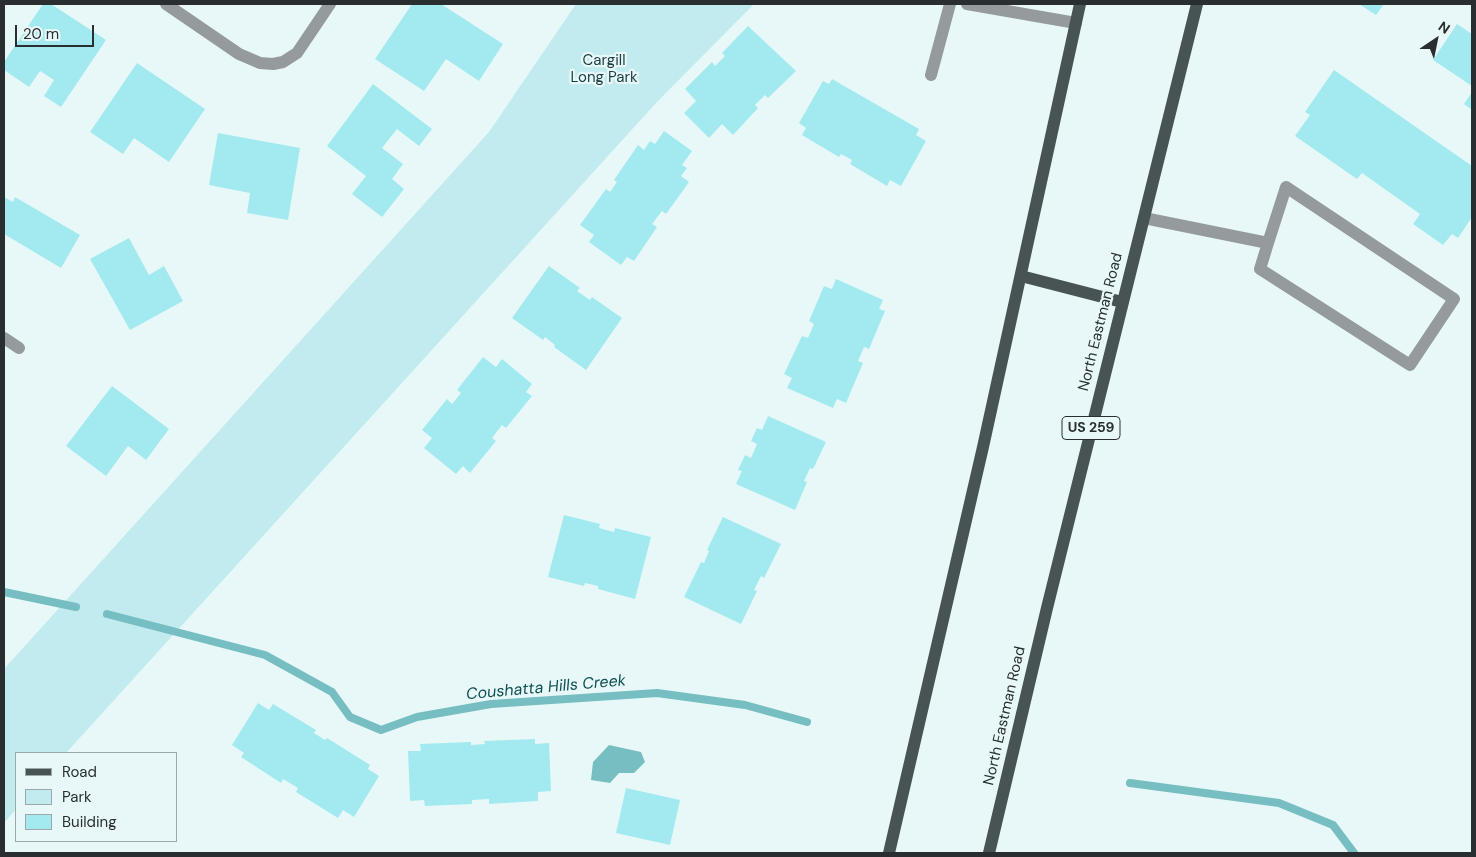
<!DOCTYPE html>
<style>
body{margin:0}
#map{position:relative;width:1476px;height:857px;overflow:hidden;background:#e8f8f9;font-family:"DM Sans",sans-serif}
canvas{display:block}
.frame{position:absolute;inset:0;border:5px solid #292f30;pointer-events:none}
.legend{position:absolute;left:15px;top:752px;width:162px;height:90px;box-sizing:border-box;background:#e8f8f9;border:1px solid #9ca8a9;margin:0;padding:6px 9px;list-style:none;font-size:15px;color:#292f30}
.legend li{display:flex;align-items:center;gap:10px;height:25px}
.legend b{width:25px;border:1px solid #9ca8a9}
.north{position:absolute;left:1411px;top:15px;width:50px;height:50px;-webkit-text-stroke:4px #e8f8f9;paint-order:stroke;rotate:34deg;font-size:14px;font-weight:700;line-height:20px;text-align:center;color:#292f30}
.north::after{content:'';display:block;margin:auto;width:18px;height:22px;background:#292f30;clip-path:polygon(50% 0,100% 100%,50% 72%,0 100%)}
.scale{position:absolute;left:15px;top:25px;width:79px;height:22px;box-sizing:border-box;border:2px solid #292f30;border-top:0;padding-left:6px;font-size:15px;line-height:18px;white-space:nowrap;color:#292f30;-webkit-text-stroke:4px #e8f8f9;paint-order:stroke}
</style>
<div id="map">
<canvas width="1476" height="857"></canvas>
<div class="frame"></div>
<ul class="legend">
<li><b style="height:6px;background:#485354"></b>Road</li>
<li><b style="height:14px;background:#c1ebee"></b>Park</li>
<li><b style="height:14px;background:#a2eaef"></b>Building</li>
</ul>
<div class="north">N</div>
<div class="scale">20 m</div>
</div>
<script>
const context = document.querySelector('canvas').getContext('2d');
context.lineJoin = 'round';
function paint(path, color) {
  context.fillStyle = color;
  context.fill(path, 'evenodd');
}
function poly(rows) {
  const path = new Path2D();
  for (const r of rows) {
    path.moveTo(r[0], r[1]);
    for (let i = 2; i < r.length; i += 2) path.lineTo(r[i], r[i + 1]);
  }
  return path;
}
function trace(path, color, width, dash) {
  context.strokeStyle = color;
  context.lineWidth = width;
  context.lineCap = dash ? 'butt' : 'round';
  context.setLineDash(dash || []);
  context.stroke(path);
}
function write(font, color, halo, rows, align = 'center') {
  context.font = font + ' "DM Sans",sans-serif';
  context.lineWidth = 4.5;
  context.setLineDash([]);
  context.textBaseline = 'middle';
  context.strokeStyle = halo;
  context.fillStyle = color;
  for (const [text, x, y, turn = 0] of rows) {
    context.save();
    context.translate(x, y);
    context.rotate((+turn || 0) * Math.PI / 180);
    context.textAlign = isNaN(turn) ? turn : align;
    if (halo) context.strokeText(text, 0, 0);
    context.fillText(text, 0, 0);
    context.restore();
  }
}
paint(poly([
 [576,4,754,4,656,103,66,753,16,753,16,809,4,823,4,669,489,132]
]), '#c1ebee');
paint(poly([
 [609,745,641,752,645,762,634,773,619,773,610,783,591,780,593,762]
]), '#76bec2');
trace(poly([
 [4,592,76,607],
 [107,614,265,655,332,692,350,717,381,730,417,717,491,704,657,693,745,705,807,722],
 [1130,783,1279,803,1333,825,1354,853]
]), '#76bec2', 8);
paint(poly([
 [43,4,51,4,106,40,61,107,44,96,54,80,40,71,29,87,4,70,4,62],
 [412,4,441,4,503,44,479,81,446,59,424,91,375,59],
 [1359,4,1384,4,1376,15],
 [1457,24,1472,34,1472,86,1433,60],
 [748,26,796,71,768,98,765,95,755,105,758,108,733,135,722,124,709,138,684,113,696,101,685,89,712,62,715,66,725,56,722,53],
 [137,63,205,109,169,162,134,138,123,154,90,132],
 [1334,70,1472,166,1472,217,1458,238,1452,234,1443,245,1413,224,1420,214,1362,173,1357,179,1295,136,1310,115,1305,112],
 [832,79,919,129,916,135,926,141,901,186,890,180,887,186,850,164,852,160,841,154,839,157,802,135,806,128,799,123,823,81,829,84],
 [373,84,432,129,419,146,397,129,382,148,403,164,392,179,404,189,382,217,352,194,366,176,327,146],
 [1472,92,1472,110,1464,104],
 [664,131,692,151,682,165,687,168,681,176,689,182,666,214,662,211,652,224,657,227,634,261,627,257,621,265,589,242,594,235,580,225,606,189,610,192,617,182,614,180,638,145,644,150,650,141,655,144],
 [218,133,300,148,288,220,247,213,250,193,209,185],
 [4,197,13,202,15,197,80,235,61,268,4,234],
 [129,238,149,275,164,266,183,301,130,330,90,259],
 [549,266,580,288,577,291,590,300,592,297,622,318,586,370,554,347,555,345,545,337,543,340,512,318],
 [836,279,883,300,879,309,885,311,869,349,864,347,858,361,863,363,846,403,837,399,833,408,787,388,792,378,784,374,802,336,808,338,814,324,809,321,824,286,832,289],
 [483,357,496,367,502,359,532,384,526,392,532,396,506,428,502,425,492,438,496,441,470,473,463,466,456,474,424,448,432,438,422,430,447,399,452,404,461,393,457,390],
 [112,386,169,429,146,460,128,446,106,476,66,446],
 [768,416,826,442,813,469,810,468,804,481,807,482,795,510,736,484,742,471,738,470,745,455,751,458,757,444,751,441,757,428,762,430],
 [564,515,600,524,599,528,614,532,615,528,651,537,635,599,598,589,598,586,585,583,584,586,548,577],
 [723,517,781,544,764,578,761,576,754,590,757,591,741,624,684,597,701,562,704,563,709,551,707,550],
 [258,703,269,710,273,704,316,730,314,733,325,740,327,738,370,765,368,769,379,776,354,817,343,810,338,818,296,792,298,788,283,779,281,783,241,757,244,753,232,745],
 [535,739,535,744,549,743,551,791,538,792,538,801,489,804,489,799,472,800,472,804,425,806,424,800,410,801,408,751,421,751,420,744,471,742,471,745,485,744,484,741],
 [626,788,680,800,670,845,616,833]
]), '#a2eaef');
trace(poly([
 [967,4,1076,23],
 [931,75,950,4],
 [1144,218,1268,243,1286,187,1454,299,1410,365,1260,269,1268,243]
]), '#959b9c', 12);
trace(poly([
 [166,4,239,54,260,63,273,64,283,62,297,53,330,4],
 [4,338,19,348]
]), '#959b9c', 12);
trace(poly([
 [1021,276,1122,302],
 [889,853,983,447,1080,4],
 [989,853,1047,608,1197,4]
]), '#485354', 12);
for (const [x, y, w] of [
 [1091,428,58]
]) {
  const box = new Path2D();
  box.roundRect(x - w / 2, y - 11.5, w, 23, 4);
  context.fillStyle = '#e8f8f9';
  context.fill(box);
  trace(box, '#292f30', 1);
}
write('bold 14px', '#292f30', null, [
 ["US 259",1091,428]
]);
write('15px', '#1a3d40', '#e8f8f9', [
 ["Cargill",604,61],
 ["Long Park",604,78]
]);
write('15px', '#292f30', '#e8f8f9', [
 ["North Eastman Road",1101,322,-76],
 ["North Eastman Road",1005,716,-77]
]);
write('italic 16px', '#0f5053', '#e8f8f9', [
 ["Coushatta Hills Creek",546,688,-5]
]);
</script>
